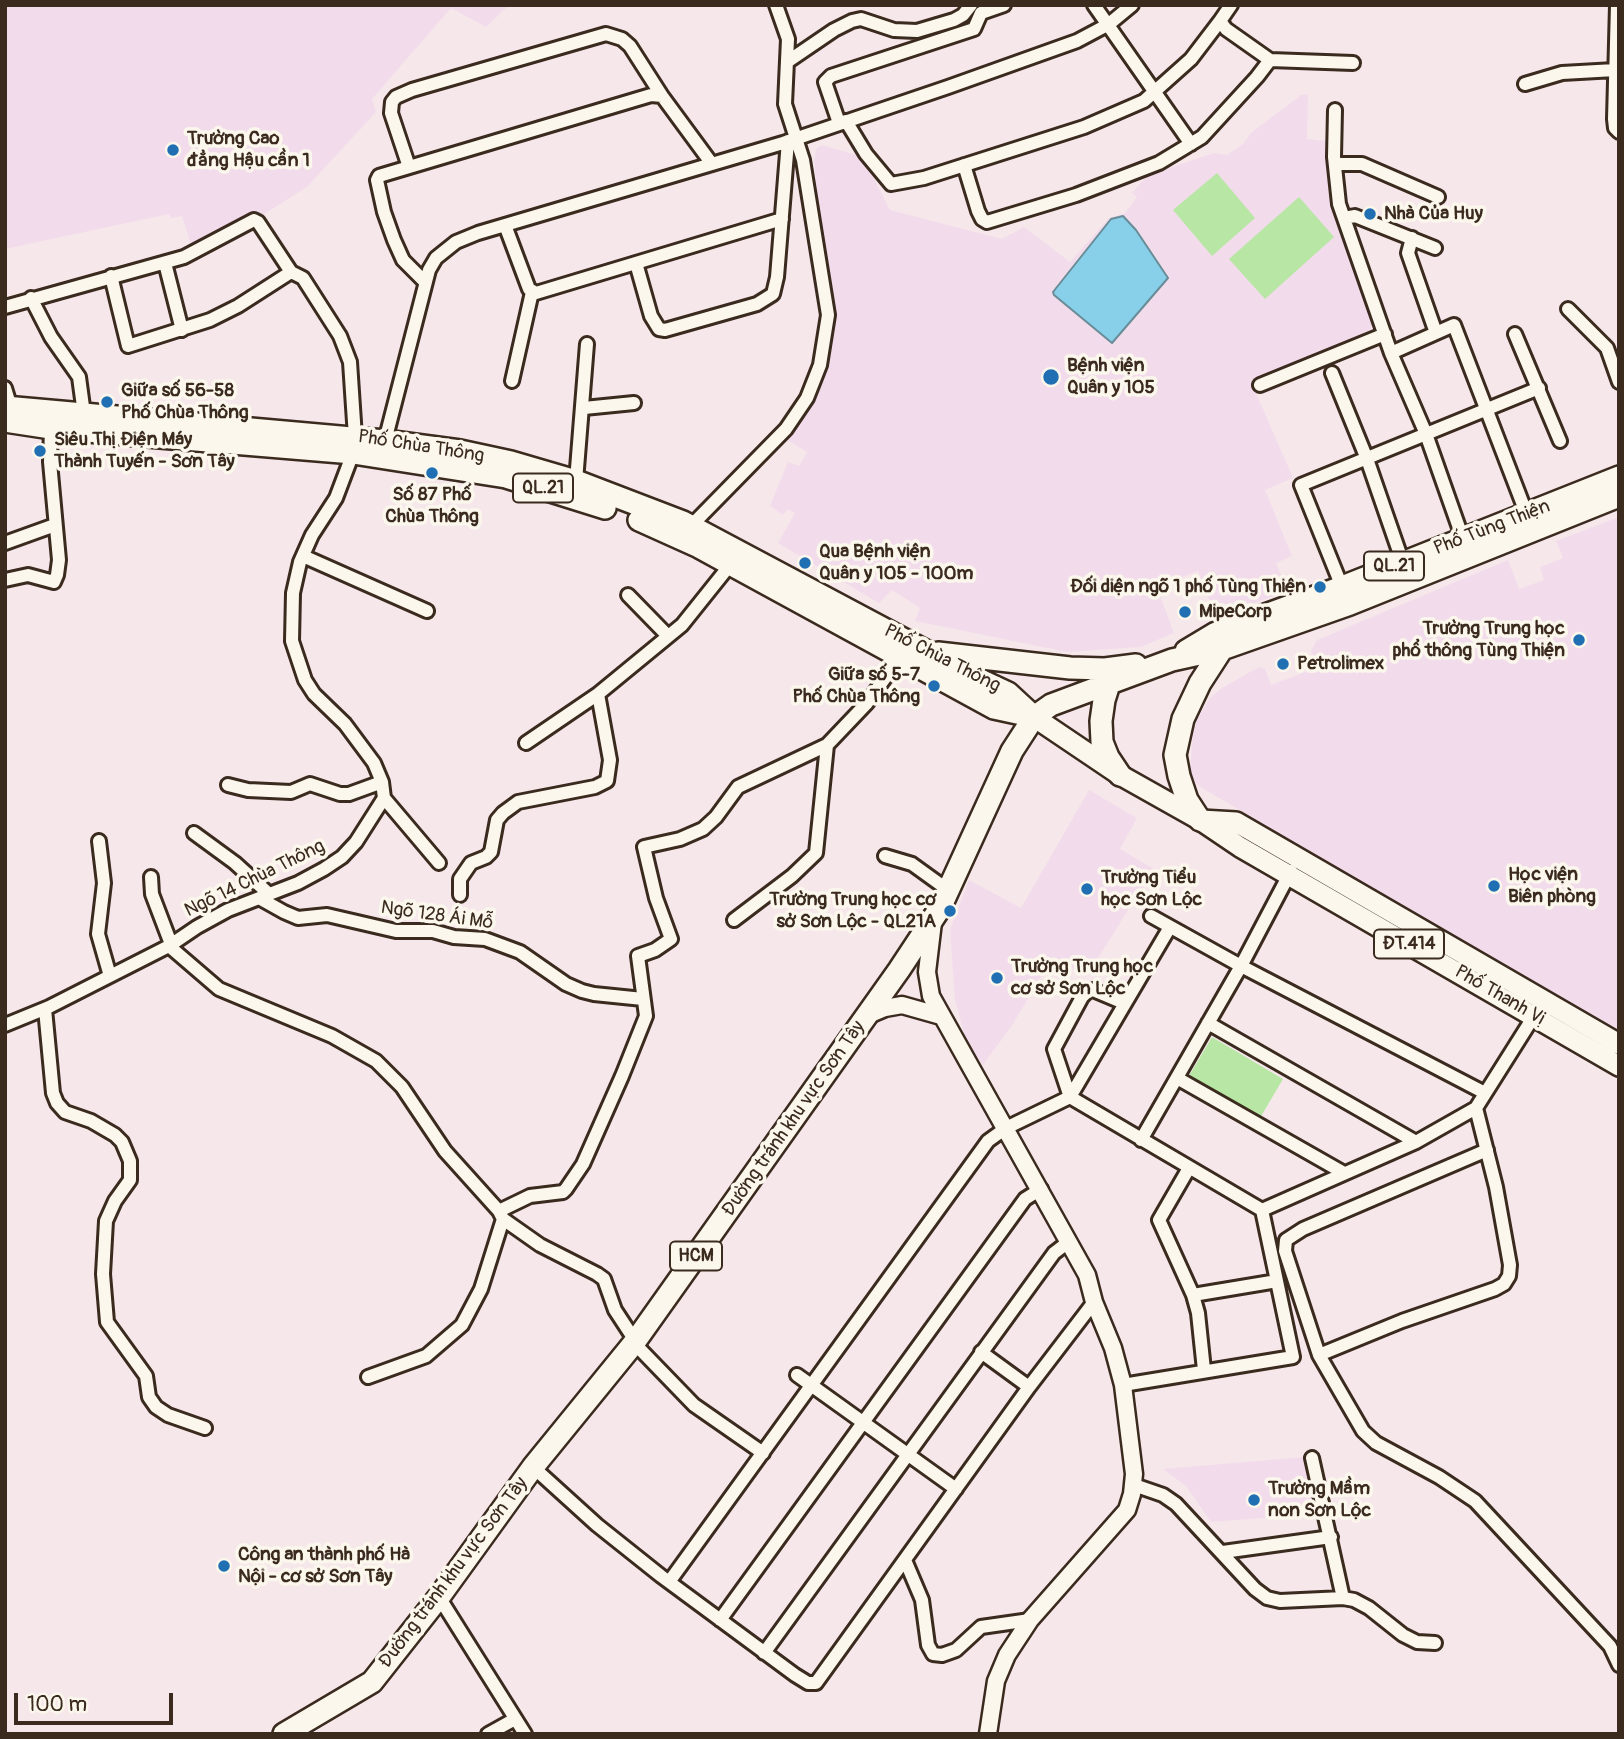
<!DOCTYPE html>
<meta charset="utf-8">
<style>
body{margin:0}
#map{position:relative;width:1624px;height:1739px;overflow:hidden;background:#f6e7eb;font-family:Pangolin,sans-serif}
canvas{display:block}
.frame{position:absolute;inset:0;border:7px solid #3b2a1e;pointer-events:none}
.scale{position:absolute;left:14px;top:1693px;width:159px;height:32px;box-sizing:border-box;border:4px solid #3b2a1e;border-top:0;padding-left:9px;font-size:21px;line-height:24px;white-space:nowrap;color:#3b2a1e;-webkit-text-stroke:5px #fbf7ec;paint-order:stroke}
</style>
<div id="map">
<canvas width="1624" height="1739"></canvas>
<div class="frame"></div>
<div class="scale">100 m</div>
</div>
<script>
const context = document.querySelector('canvas').getContext('2d');
context.lineJoin = 'round';
function paint(path, color) {
  context.fillStyle = color;
  context.fill(path, 'evenodd');
}
function poly(rows) {
  const path = new Path2D();
  for (const r of rows) {
    path.moveTo(r[0], r[1]);
    for (let i = 2; i < r.length; i += 2) path.lineTo(r[i], r[i + 1]);
  }
  return path;
}
function trace(path, color, width, dash) {
  context.strokeStyle = color;
  context.lineWidth = width;
  context.lineCap = dash ? 'butt' : 'round';
  context.setLineDash(dash || []);
  context.stroke(path);
}
function write(font, color, halo, rows, align = 'center') {
  context.font = font + ' Pangolin,sans-serif';
  context.lineWidth = 7;
  context.setLineDash([]);
  context.textBaseline = 'middle';
  context.strokeStyle = halo;
  context.fillStyle = color;
  for (const [text, x, y, turn = 0] of rows) {
    context.save();
    context.translate(x, y);
    context.rotate((+turn || 0) * Math.PI / 180);
    context.textAlign = isNaN(turn) ? turn : align;
    if (halo) context.strokeText(text, 0, 0);
    context.fillText(text, 0, 0);
    context.restore();
  }
}
paint(poly([
 [5,5,509,5,486,27,451,8,372,99,376,112,307,187,258,218,192,248,182,216,171,218,169,214,5,249],
 [1308,94,1307,139,1328,141,1331,181,1376,322,1371,327,1375,337,1255,391,1293,478,1265,490,1292,556,1276,563,1288,591,1216,617,1198,571,1157,587,1174,633,1140,647,1067,652,915,621,920,608,892,590,879,603,778,543,795,513,788,509,783,515,770,506,788,462,799,466,807,452,782,437,809,399,830,314,814,161,816,149,822,145,863,157,890,210,1002,239,1024,227,1070,262,1109,218,1125,213,1137,197,1132,193,1148,175,1214,153,1227,155,1243,144,1252,132,1301,95],
 [1619,517,1619,1030,1540,987,1197,785,1190,772,1193,734,1197,720,1210,698,1222,688,1259,667,1265,669,1271,685,1316,668,1311,651,1317,640,1508,560,1519,589,1544,580,1540,567,1563,558,1556,541],
 [1089,790,1137,818,1120,849,1154,869,1086,977,1053,956,1013,1024,983,1065,966,1040,955,1000,950,930,969,880,1021,908],
 [1305,1457,1314,1514,1211,1522,1186,1486,1163,1469]
]), '#f2dceb');
paint(poly([
 [1217,173,1255,218,1212,256,1173,210],
 [1299,197,1334,237,1265,299,1229,259],
 [1212,1037,1283,1079,1260,1118,1189,1076]
]), '#b8e6a4');
const water = poly([
 [1123,216,1136,230,1168,278,1112,343,1054,295,1053,292,1111,219,1123,216]
]);
paint(water, '#88cfe9');
trace(water, '#698d98', 2);
const minor = poly([
 [1094,5,1191,144],
 [1231,5,1220,21,1226,29,1270,60,1353,63],
 [1617,5,1614,119,1615,128,1619,132],
 [787,62,834,30,852,21,861,19,894,30,917,31,954,20,963,15,971,5],
 [1525,84,1562,73,1615,70],
 [1335,110,1334,157,1339,204,1391,353,1426,434,1463,539],
 [846,121,866,154,891,184,924,178,1084,127,1144,101,1191,59,1220,21],
 [839,123,825,82,831,76,974,29,981,13,1004,5],
 [1335,164,1362,164,1438,197],
 [964,165,978,211,982,219,987,222,1076,195,1159,163,1202,137,1257,77,1270,60],
 [409,167,391,113,392,102,396,97,412,90,606,34,622,39,630,46,662,96],
 [1344,218,1355,216,1435,248],
 [505,225,529,289,536,293,782,219],
 [1412,238,1408,253,1436,333],
 [165,263,182,330],
 [636,263,651,316,659,329,665,330,757,304,773,294,777,277,788,141],
 [111,276,128,346,210,320,238,306,291,272],
 [425,282,403,260,394,240,384,212,377,180,379,176,651,95,662,96,712,164],
 [31,298,51,337,79,377,84,414],
 [5,307,184,257,254,220,258,222,291,272,303,278,340,336,350,362,355,437,353,453,336,498,312,535,300,562,293,593,292,641,305,680,314,694,345,724,374,763,382,782,384,798,356,842,342,857,324,869,298,883,228,910,197,927,169,946,49,1007,5,1025],
 [1568,309,1607,348,1619,382],
 [1515,334,1560,441],
 [1391,353,1454,325,1527,515],
 [1332,373,1367,459,1403,563],
 [512,381,532,292],
 [1260,385,1385,334],
 [5,388,12,411],
 [584,408,634,403],
 [385,441,429,270,436,258,456,242,478,233,783,143,948,87,1077,41,1109,24,1132,5],
 [576,481,587,344],
 [688,529,786,429,807,398,820,365,828,315,803,160,785,104,788,39,776,5],
 [5,543,55,525],
 [303,556,427,611],
 [5,580,28,575,54,582,57,575,59,560,50,462,51,428],
 [1342,587,1301,485,1539,388],
 [628,595,668,636],
 [526,743,598,694,682,625,730,565],
 [228,785,248,790,291,792,310,784,340,794,349,794,382,782],
 [384,798,439,863],
 [194,833,235,863,269,894],
 [99,841,104,883,98,934,110,976],
 [885,856,912,864,948,890],
 [151,877,152,894,171,944],
 [460,895,460,879,471,863,486,857,491,852,497,820,503,813,518,802,595,787,607,781,610,760,598,694],
 [259,898,284,912,298,918,327,915,396,931,433,931,454,937,485,939,520,952,566,984,582,991,594,994,643,999],
 [1151,916,1241,966,1485,1093],
 [734,920,792,876,816,853,827,745],
 [169,946,219,989,332,1036,376,1061,402,1087,445,1151,499,1211,503,1219,540,1245,597,1274,604,1279,615,1310,632,1336,634,1343,694,1405,763,1453],
 [45,1009,53,1093,57,1103,65,1112,91,1121,115,1135,122,1142,130,1161,130,1180,115,1201,106,1221,103,1274,107,1322,146,1376,149,1397,156,1407,168,1415,205,1428],
 [1208,1023,1416,1142],
 [1177,1078,1344,1173],
 [1141,1140,1241,966,1291,871],
 [1487,1150,1303,1229,1286,1240,1285,1251,1319,1355,1363,1431,1376,1443,1439,1477,1475,1501,1610,1646,1619,1665],
 [1189,1168,1159,1220,1193,1295,1198,1313,1204,1370],
 [1262,1210,1416,1142,1476,1108,1534,1016],
 [499,1211,530,1196,563,1192,566,1189,583,1164,622,1076,646,1016,638,956,655,950,671,939,656,898,644,847,680,839,703,829,716,817,738,787,827,745,867,703,900,657],
 [1193,1295,1277,1281],
 [981,1352,1029,1387],
 [1319,1355,1402,1321,1495,1289,1504,1284,1509,1276,1510,1265,1496,1187,1476,1108],
 [797,1375,956,1489],
 [368,1377,426,1356,462,1325,481,1289,503,1219],
 [1123,1385,1293,1357,1262,1210,1070,1097,1054,1049,1082,997,1088,991,1093,990,1124,1003],
 [1312,1458,1343,1598],
 [533,1467,597,1525,661,1576,795,1675,808,1683,816,1683,1029,1387,1094,1302],
 [1134,1485,1163,1495,1176,1504,1255,1589,1267,1598,1280,1601,1343,1598,1354,1600,1369,1608,1403,1635,1417,1642,1435,1643],
 [1223,1552,1331,1537],
 [905,1560,922,1600,928,1645,933,1654,942,1655,956,1650,981,1627,1030,1620],
 [669,1582,988,1141,1006,1128,1070,1097,1170,927],
 [439,1597,525,1734],
 [720,1620,1025,1199,1041,1189],
 [764,1653,1054,1253,1067,1243],
 [488,1734,515,1719]
]);
const tertiary = poly([
 [933,922,927,972,931,996,1087,1275,1094,1302,1113,1348,1123,1385,1134,1474,1132,1494,1127,1510,1030,1620,1007,1655,996,1681,988,1734],
 [866,1016,885,1008,902,1005,941,1016]
]);
const primary = poly([
 [1034,717,1120,775,1200,820,1240,847,1619,1066],
 [1201,820,1236,822,1619,1044]
]);
const trunk = poly([
 [5,407,385,441,460,451,511,462,576,481,683,522,978,679,1008,693,1034,717],
 [5,421,51,428,353,453,506,477,605,508],
 [639,520,699,547,994,708,1031,716],
 [1186,651,1216,633,1342,587,1619,477],
 [938,653,1070,668,1105,669,1136,665],
 [1109,684,1104,700,1101,721,1102,742,1108,757,1120,775],
 [1200,820,1187,800,1179,776,1175,755,1183,719,1200,683,1222,649,1220,644],
 [284,1734,372,1682,439,1597,533,1467,634,1343,899,970,940,908,1012,751,1034,717,1051,705,1172,660,1222,649,1350,604,1619,496]
]);
trace(minor, '#3b2a1e', 18);
trace(tertiary, '#3b2a1e', 21);
trace(primary, '#3b2a1e', 24);
trace(trunk, '#3b2a1e', 26);
trace(minor, '#fbf7ec', 12);
trace(tertiary, '#fbf7ec', 16);
trace(primary, '#fbf7ec', 19);
trace(trunk, '#fbf7ec', 21);
for (const [x, y, r, color] of [
 [173,150,7,"#1f6fb2"],
 [1370,214,7,"#1f6fb2"],
 [1051,377,9,"#1f6fb2"],
 [107,402,7,"#1f6fb2"],
 [40,451,7,"#1f6fb2"],
 [432,473,7,"#1f6fb2"],
 [805,563,7,"#1f6fb2"],
 [1320,587,7,"#1f6fb2"],
 [1185,612,7,"#1f6fb2"],
 [1579,640,7,"#1f6fb2"],
 [1283,664,7,"#1f6fb2"],
 [934,686,7,"#1f6fb2"],
 [1494,886,7,"#1f6fb2"],
 [1087,889,7,"#1f6fb2"],
 [950,911,7,"#1f6fb2"],
 [997,978,7,"#1f6fb2"],
 [1254,1500,7,"#1f6fb2"],
 [224,1566,7,"#1f6fb2"]
]) {
  const dot = new Path2D();
  dot.arc(x, y, r, 0, 2 * Math.PI);
  context.fillStyle = color;
  context.fill(dot);
  trace(dot, '#fbf7ec', 2.5);
}
for (const [x, y, w] of [
 [543,488,60],
 [1394,566,60],
 [1409,944,70],
 [696,1256,52]
]) {
  const box = new Path2D();
  box.roundRect(x - w / 2, y - 14.5, w, 29, 5);
  context.fillStyle = '#fbf7ec';
  context.fill(box);
  trace(box, '#3b2a1e', 2);
}
write('bold 18px', '#3b2a1e', null, [
 ["QL.21",543,488],
 ["QL.21",1394,566],
 ["ĐT.414",1409,944],
 ["HCM",696,1256]
]);
write('bold 19px', '#3b2a1e', '#fbf7ec', [
 ["Trường Cao",187,139],
 ["đẳng Hậu cần 1",187,161],
 ["Nhà Của Huy",1384,214],
 ["Bệnh viện",1067,366],
 ["Quân y 105",1067,388],
 ["Giữa số 56-58",121,391],
 ["Phố Chùa Thông",121,413],
 ["Siêu Thị Điện Máy",54,440],
 ["Thành Tuyến - Sơn Tây",54,462],
 ["Số 87 Phố",432,495,"center"],
 ["Chùa Thông",432,517,"center"],
 ["Qua Bệnh viện",819,552],
 ["Quân y 105 - 100m",819,574],
 ["Đối diện ngõ 1 phố Tùng Thiện",1306,587,"right"],
 ["MipeCorp",1199,612],
 ["Trường Trung học",1565,629,"right"],
 ["phổ thông Tùng Thiện",1565,651,"right"],
 ["Petrolimex",1297,664],
 ["Giữa số 5-7",920,675,"right"],
 ["Phố Chùa Thông",920,697,"right"],
 ["Học viện",1508,875],
 ["Biên phòng",1508,897],
 ["Trường Tiểu",1101,878],
 ["học Sơn Lộc",1101,900],
 ["Trường Trung học cơ",936,900,"right"],
 ["sở Sơn Lộc - QL21A",936,922,"right"],
 ["Trường Trung học",1011,967],
 ["cơ sở Sơn Lộc",1011,989],
 ["Trường Mầm",1268,1489],
 ["non Sơn Lộc",1268,1511],
 ["Công an thành phố Hà",238,1555],
 ["Nội - cơ sở Sơn Tây",238,1577]
], 'left');
write('19px', '#3b2a1e', '#fbf7ec', [
 ["Phố Chùa Thông",421,447,9],
 ["Phố Tùng Thiện",1492,528,-21],
 ["Phố Chùa Thông",942,659,27],
 ["Ngõ 14 Chùa Thông",255,879,-26],
 ["Ngõ 128 Ái Mỗ",437,916,8],
 ["Phố Thanh Vị",1500,996,30],
 ["Đường tránh khu vực Sơn Tây",794,1119,-55],
 ["Đường tránh khu vực Sơn Tây",454,1573,-53]
]);
</script>
